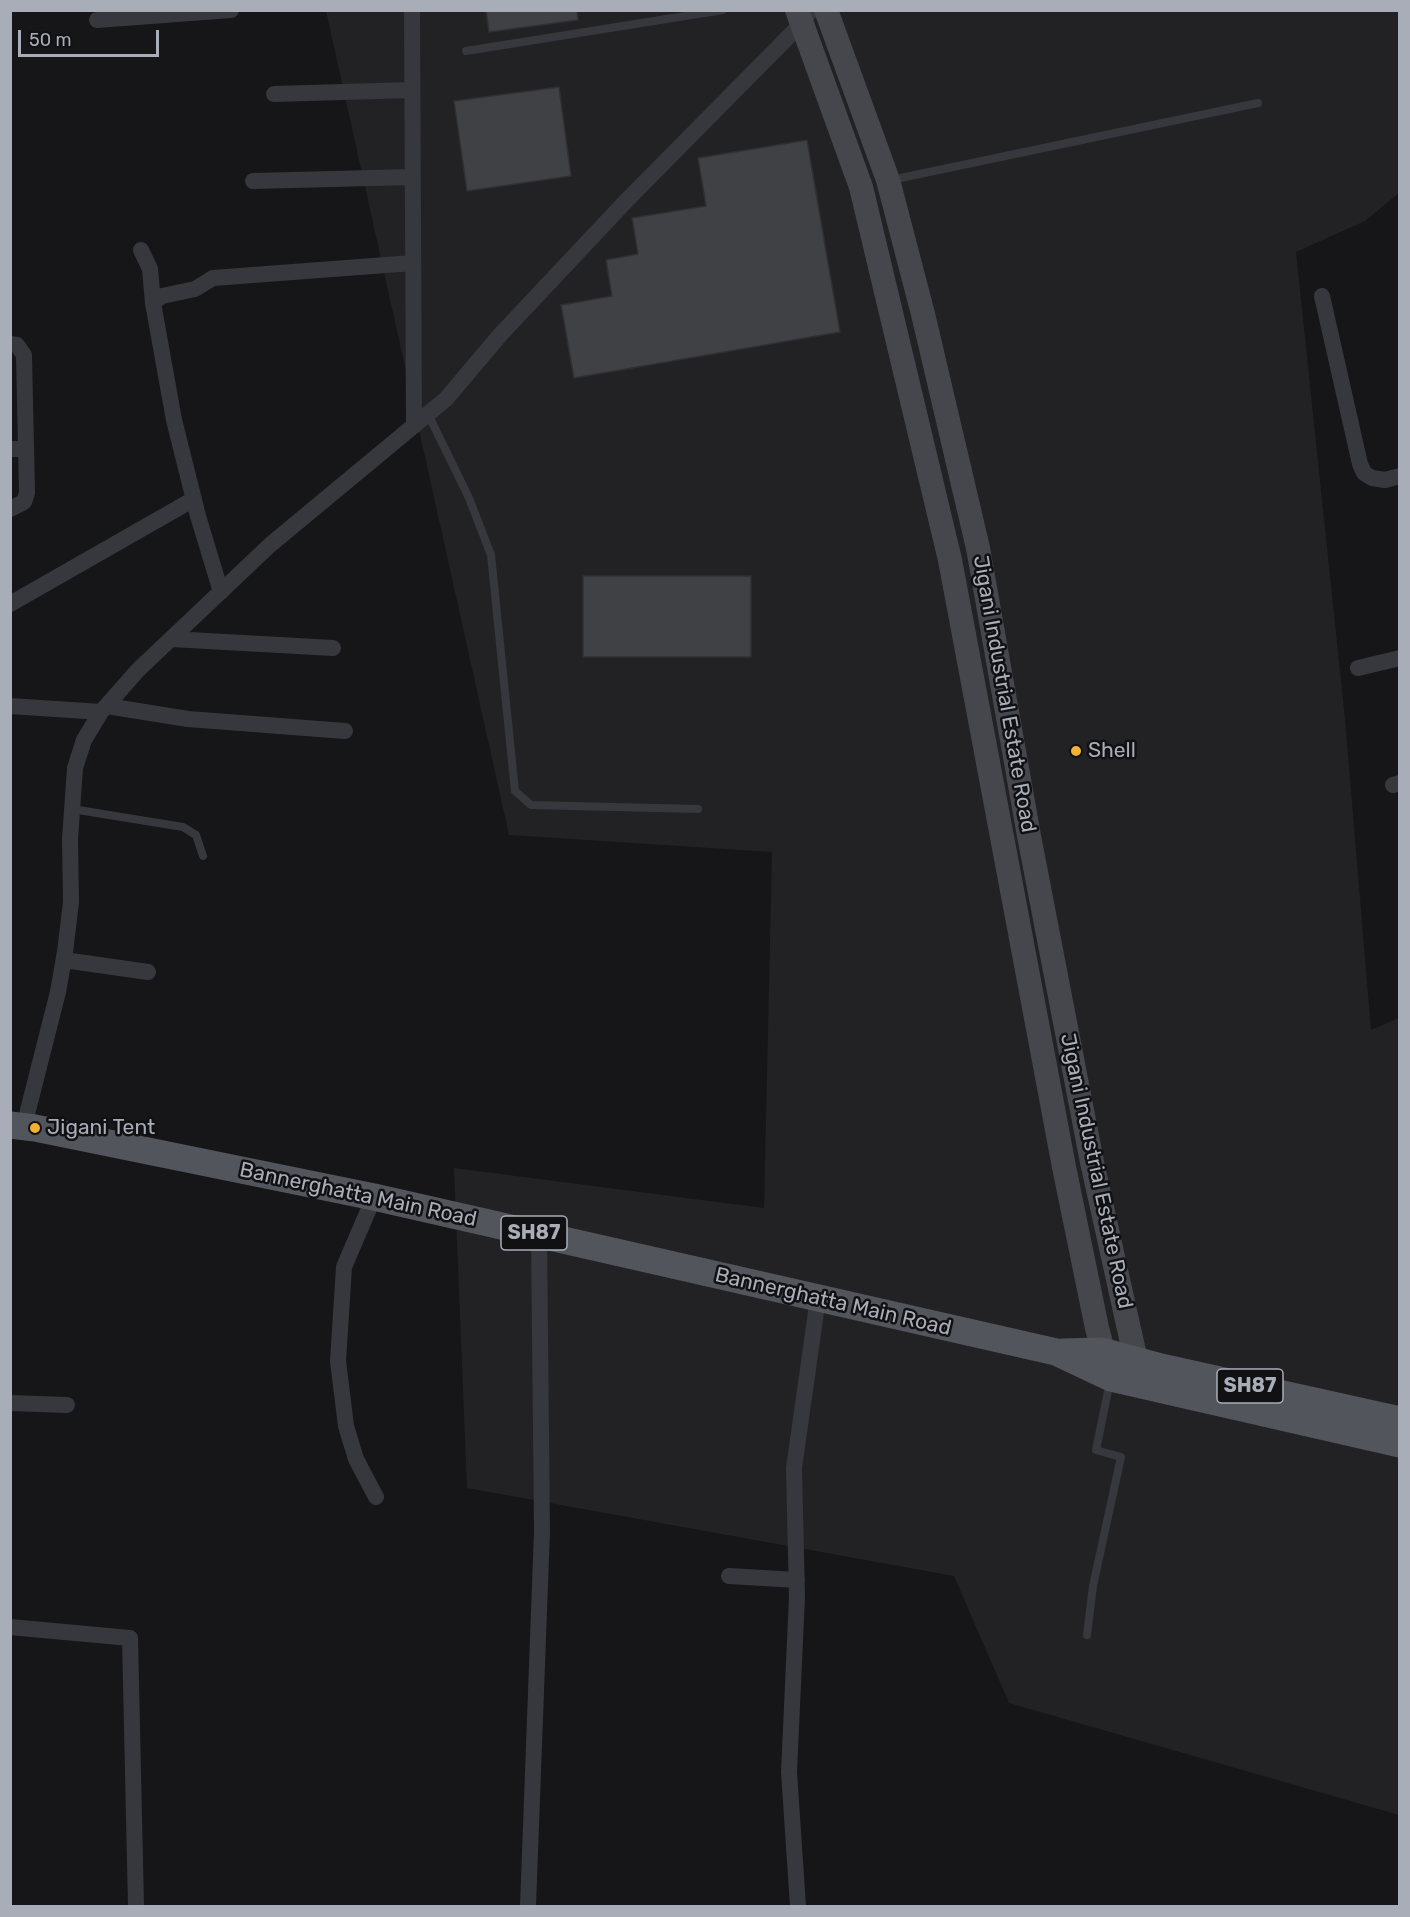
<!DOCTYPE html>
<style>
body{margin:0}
#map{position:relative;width:1410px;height:1917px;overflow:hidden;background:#161618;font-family:Rubik,sans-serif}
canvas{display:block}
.frame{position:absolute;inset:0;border:12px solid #a8adb8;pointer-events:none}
.scale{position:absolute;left:18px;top:30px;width:141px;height:27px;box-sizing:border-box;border:3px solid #a8adb8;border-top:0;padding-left:8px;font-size:18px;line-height:21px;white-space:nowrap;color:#a8adb8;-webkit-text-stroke:4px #111113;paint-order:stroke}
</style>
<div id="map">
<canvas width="1410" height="1917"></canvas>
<div class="frame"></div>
<div class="scale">50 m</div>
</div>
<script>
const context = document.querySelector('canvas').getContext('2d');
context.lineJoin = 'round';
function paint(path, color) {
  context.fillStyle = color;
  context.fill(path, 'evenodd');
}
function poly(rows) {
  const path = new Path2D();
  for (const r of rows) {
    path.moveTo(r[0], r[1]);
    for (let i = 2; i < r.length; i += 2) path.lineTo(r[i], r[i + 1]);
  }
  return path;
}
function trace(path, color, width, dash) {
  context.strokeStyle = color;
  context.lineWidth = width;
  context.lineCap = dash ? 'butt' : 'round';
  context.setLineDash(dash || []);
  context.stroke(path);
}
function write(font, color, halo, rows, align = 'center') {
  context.font = font + ' Rubik,sans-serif';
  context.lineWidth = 5;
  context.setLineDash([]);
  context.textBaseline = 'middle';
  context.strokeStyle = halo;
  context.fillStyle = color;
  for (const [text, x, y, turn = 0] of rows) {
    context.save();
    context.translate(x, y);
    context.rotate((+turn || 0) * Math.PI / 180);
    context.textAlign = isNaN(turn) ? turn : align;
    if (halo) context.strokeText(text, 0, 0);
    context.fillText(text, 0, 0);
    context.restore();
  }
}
paint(poly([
 [326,11,1399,11,1399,193,1365,221,1296,252,1345,719,1371,1030,1399,1018,1399,1815,1009,1703,954,1576,467,1488,454,1168,764,1208,772,852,509,835]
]), '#222225');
const building = poly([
 [486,10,577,10,578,20,489,32,486,10],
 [559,87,571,176,467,191,454,101,559,87],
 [807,140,840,332,574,378,561,305,612,296,606,260,638,254,632,218,706,206,698,158,807,140],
 [583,576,751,576,751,657,583,657,583,576]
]);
paint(building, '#404145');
trace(building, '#303034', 1.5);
trace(poly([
 [466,51,723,10],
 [891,180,1258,103],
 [428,414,469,498,491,555,515,791,531,805,698,809],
 [72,809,183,827,196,835,203,856],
 [1087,1635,1093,1586,1121,1457,1096,1450,1110,1381]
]), '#37383d', 8);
trace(poly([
 [412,10,414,426],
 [97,20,231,10],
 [274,94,412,90],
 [253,181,412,177],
 [141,250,150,269,153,303],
 [1322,296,1360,464,1364,473,1372,478,1385,480,1400,476],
 [10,344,17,345,24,355,27,493,24,502,10,509],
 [10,449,26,449],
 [221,592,198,516,174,420,153,303,162,296,195,289,213,278,413,263],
 [10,604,194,499],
 [171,639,333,648],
 [1358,668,1400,658],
 [10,706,101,712],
 [107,706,188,719,345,731],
 [1393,785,1400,783],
 [64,960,148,972],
 [24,1126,58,992,65,952,71,902,70,839,75,768,84,740,101,712,138,670,270,545,446,399,500,335,627,200,802,23,811,10],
 [374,1197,344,1267,338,1361,346,1426,356,1459,376,1497],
 [10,1403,67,1405],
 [729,1576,797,1580],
 [10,1627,130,1638,136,1906],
 [528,1906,542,1531,539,1234],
 [798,1906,789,1772,797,1597,794,1468,818,1298]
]), '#37383d', 16);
trace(poly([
 [797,10,861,187,950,560,1064,1167,1097,1328,1108,1369],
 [826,10,888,180,923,314,978,548,1029,836,1092,1162,1129,1329,1136,1360,1143,1377]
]), '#45474d', 24);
trace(poly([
 [10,1125,35,1128,374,1197,1056,1352,1111,1378,1400,1444],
 [1063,1352,1102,1351,1161,1367,1400,1420]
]), '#53555c', 27);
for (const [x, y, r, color] of [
 [1076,751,6,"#f2b134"],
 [35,1128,6,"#f2b134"]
]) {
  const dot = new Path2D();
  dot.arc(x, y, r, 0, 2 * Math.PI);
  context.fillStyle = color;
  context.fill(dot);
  trace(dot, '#111113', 2);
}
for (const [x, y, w] of [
 [534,1233,66],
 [1250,1386,66]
]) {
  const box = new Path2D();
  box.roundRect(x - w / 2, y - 17, w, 34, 4.5);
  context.fillStyle = '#111113';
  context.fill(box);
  trace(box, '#a8adb8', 1.5);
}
write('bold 20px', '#a8adb8', null, [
 ["SH87",534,1233],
 ["SH87",1250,1386]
]);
write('21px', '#a8adb8', '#111113', [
 ["Jigani Industrial Estate Road",1004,694,80],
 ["Jigani Industrial Estate Road",1096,1171,78],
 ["Bannerghatta Main Road",358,1195,12],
 ["Bannerghatta Main Road",833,1302,13]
]);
write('21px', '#a8adb8', '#111113', [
 ["Shell",1088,751],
 ["Jigani Tent",47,1128]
], 'left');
</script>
